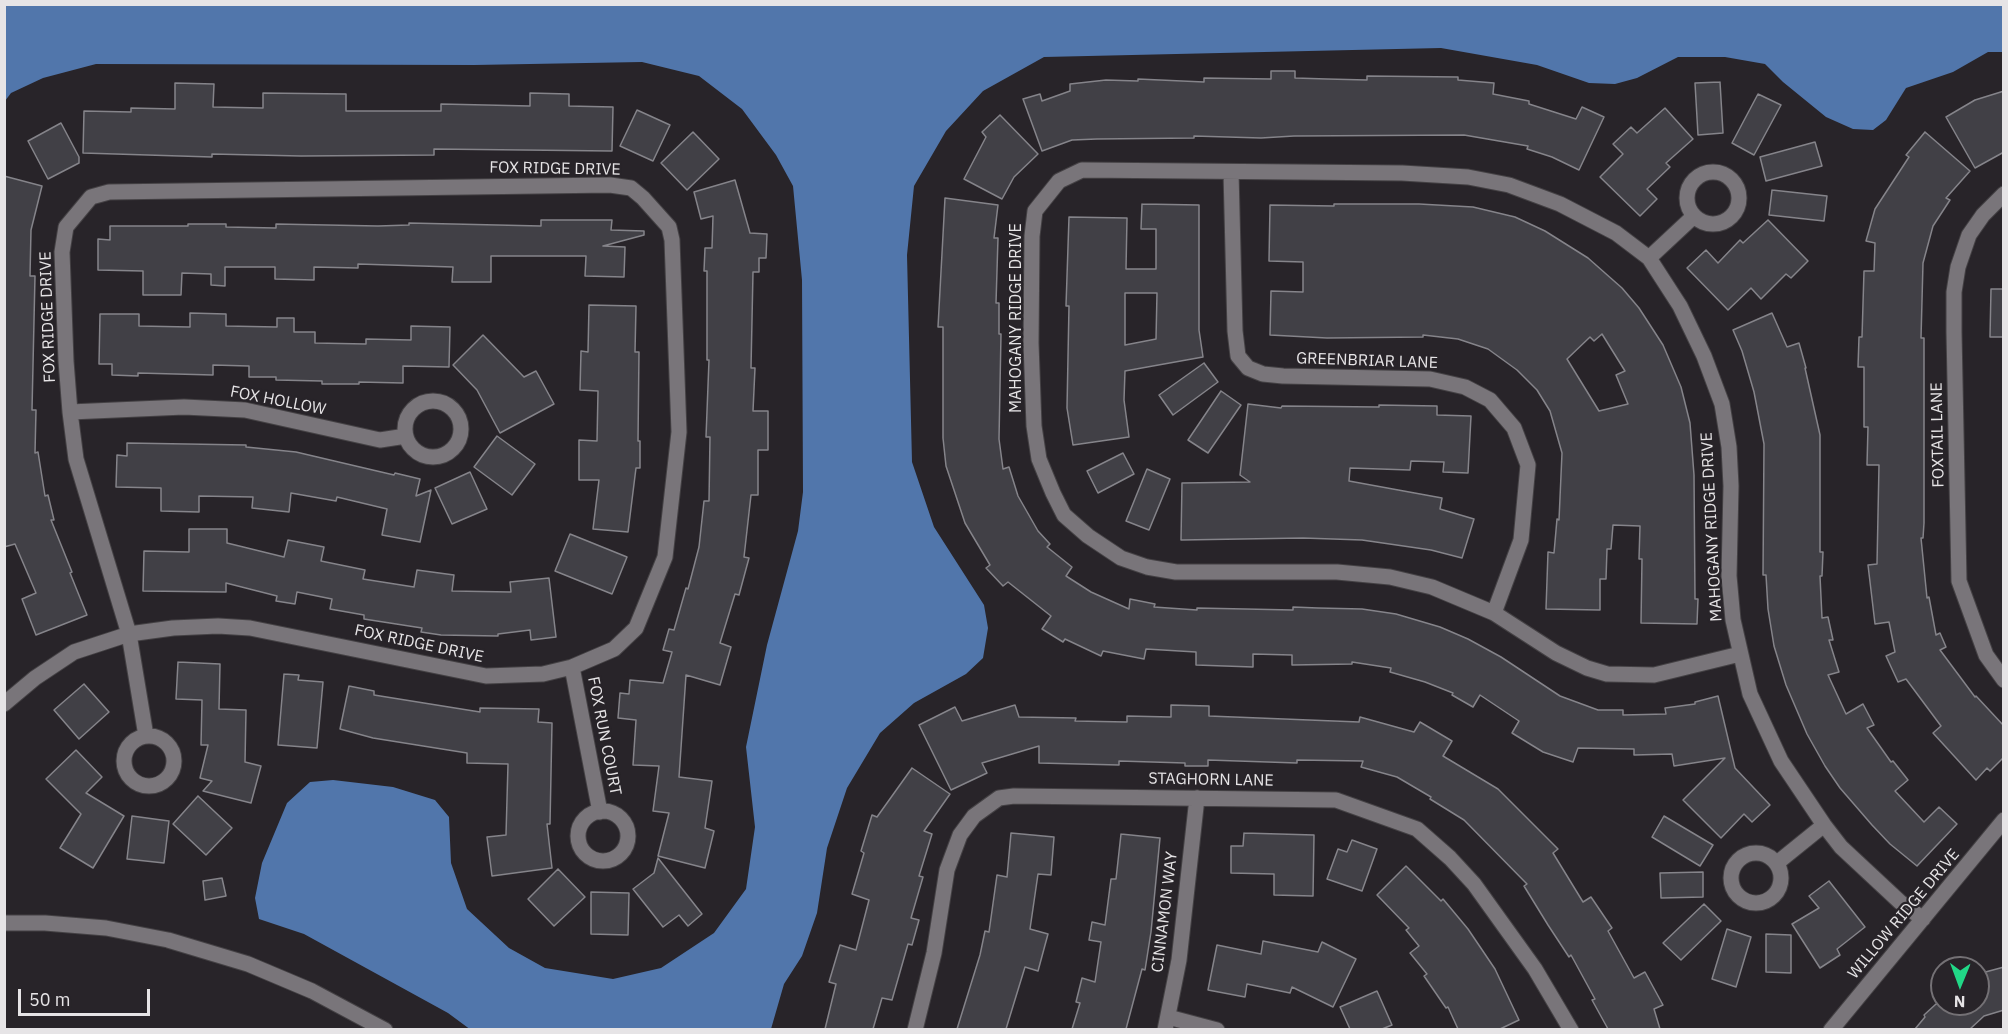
<!DOCTYPE html>
<style>
body{margin:0}
#map{position:relative;width:2008px;height:1034px;overflow:hidden;background:#282429;font-family:"IBM Plex Sans",sans-serif}
canvas{display:block}
.frame{position:absolute;inset:0;border:6px solid #e6e4e6;pointer-events:none}
.north{position:absolute;left:1930px;top:956px;width:60px;height:60px;box-sizing:border-box;background:#282429;border:2px solid #747175;border-radius:50%;rotate:181deg;font-size:16px;font-weight:700;line-height:24px;text-align:center;color:#e6e4e6}
.north::after{content:'';display:block;margin:auto;width:21px;height:27px;background:#21d887;clip-path:polygon(50% 0,100% 100%,50% 72%,0 100%)}
.scale{position:absolute;left:18px;top:989px;width:132px;height:27px;box-sizing:border-box;border:3px solid #e6e4e6;border-top:0;padding-left:8px;font-size:18px;line-height:21px;white-space:nowrap;color:#e6e4e6;-webkit-text-stroke:4px #282429;paint-order:stroke}
</style>
<div id="map">
<canvas width="2008" height="1034"></canvas>
<div class="frame"></div>
<div class="north">N</div>
<div class="scale">50 m</div>
</div>
<script>
const context = document.querySelector('canvas').getContext('2d');
context.lineJoin = 'round';
function paint(path, color) {
  context.fillStyle = color;
  context.fill(path, 'evenodd');
}
function poly(rows) {
  const path = new Path2D();
  for (const r of rows) {
    if (r.length === 3) {
      path.moveTo(r[0] + r[2], r[1]);
      path.arc(r[0], r[1], r[2], 0, 2 * Math.PI);
      continue;
    }
    path.moveTo(r[0], r[1]);
    for (let i = 2; i < r.length; i += 2) path.lineTo(r[i], r[i + 1]);
  }
  return path;
}
function trace(path, color, width, dash) {
  context.strokeStyle = color;
  context.lineWidth = width;
  context.lineCap = dash ? 'butt' : 'round';
  context.setLineDash(dash || []);
  context.stroke(path);
}
function write(font, color, halo, rows, align = 'center') {
  context.font = font + ' "IBM Plex Sans",sans-serif';
  context.lineWidth = 4.5;
  context.setLineDash([]);
  context.textBaseline = 'middle';
  context.strokeStyle = halo;
  context.fillStyle = color;
  for (const [text, x, y, turn = 0] of rows) {
    context.save();
    context.translate(x, y);
    context.rotate((+turn || 0) * Math.PI / 180);
    context.textAlign = isNaN(turn) ? turn : align;
    if (halo) context.strokeText(text, 0, 0);
    context.fillText(text, 0, 0);
    context.restore();
  }
}
paint(poly([
 [5,4,2003,4,2004,52,1988,52,1953,72,1906,88,1886,120,1873,130,1853,129,1826,117,1783,82,1765,64,1725,57,1678,57,1637,78,1615,84,1589,83,1537,65,1441,48,1044,57,983,91,946,131,914,186,907,255,912,462,934,527,984,605,988,628,983,658,966,674,914,703,880,733,847,788,827,848,817,913,802,956,784,984,771,1029,471,1030,448,1013,304,934,259,919,255,898,262,863,287,803,310,782,333,780,393,787,435,800,449,817,451,863,467,909,509,948,545,968,613,979,661,968,714,933,746,889,755,827,746,747,767,645,798,531,803,492,802,280,793,186,776,155,742,109,699,76,642,62,474,65,96,64,43,78,11,93,5,101]
]), '#5176ab');
const building = poly([
 [1271,71,1295,71,1295,78,1327,79,1367,80,1367,76,1458,77,1458,80,1494,83,1493,94,1529,101,1529,104,1576,119,1582,107,1604,117,1579,170,1552,157,1527,149,1528,146,1464,135,1294,136,1261,138,1194,136,1194,138,1097,139,1072,140,1042,151,1023,99,1040,94,1042,101,1070,91,1070,84,1106,80,1138,81,1138,79,1204,82,1204,78,1271,79,1271,71],
 [1720,82,1723,133,1698,135,1695,83,1720,82],
 [175,83,214,84,213,107,263,108,263,93,346,94,346,111,441,111,441,104,530,106,530,93,569,94,569,106,613,107,612,151,434,149,434,155,301,156,212,154,212,157,83,153,84,111,131,112,131,108,175,109,175,83],
 [2004,91,2004,152,1975,168,1946,117,1975,100,2004,91],
 [1758,94,1781,105,1754,155,1732,143,1758,94],
 [1665,108,1693,139,1666,163,1670,167,1647,189,1657,199,1640,216,1600,177,1623,154,1613,144,1631,127,1637,133,1665,108],
 [637,110,670,125,653,161,620,146,637,110],
 [1000,115,1038,154,1014,177,1002,199,964,179,986,137,982,132,1000,115],
 [61,123,79,157,79,163,48,179,28,141,61,123],
 [693,132,719,159,687,190,661,163,693,132],
 [1925,132,1970,171,1946,198,1950,200,1933,226,1923,263,1921,338,1924,338,1924,523,1923,538,1921,538,1927,598,1929,597,1936,635,1940,633,1946,647,1940,650,1975,697,1976,696,2004,726,2004,757,1990,771,1987,768,1976,780,1933,733,1941,726,1906,679,1898,682,1886,656,1895,652,1889,622,1875,624,1868,565,1877,564,1879,465,1867,465,1868,427,1864,427,1864,367,1858,367,1859,337,1862,337,1864,271,1874,271,1875,243,1866,241,1875,209,1909,157,1906,155,1925,132],
 [1815,142,1822,166,1766,181,1760,157,1815,142],
 [4,176,42,186,31,230,30,276,35,276,32,410,36,410,35,453,38,452,45,496,48,495,54,520,51,520,72,572,70,573,87,615,36,635,22,599,36,593,15,544,4,547,4,176],
 [735,180,750,233,767,234,766,258,759,258,759,272,753,272,751,368,755,368,753,411,768,411,768,450,758,450,758,495,751,495,744,557,749,558,739,595,735,594,720,643,731,647,720,685,686,675,679,777,712,781,705,828,714,831,705,868,658,856,669,813,653,811,659,766,633,765,636,720,618,718,620,693,629,694,630,680,663,683,672,652,663,650,669,629,674,630,686,588,688,589,699,547,704,501,709,501,710,437,706,437,709,360,707,360,707,271,704,271,705,248,712,248,713,216,701,219,694,192,735,180],
 [1772,190,1827,196,1824,221,1769,215,1772,190],
 [945,198,998,205,994,238,998,238,996,303,999,303,999,334,1001,334,999,439,1003,469,1009,467,1018,496,1038,531,1050,544,1047,547,1072,567,1066,576,1091,592,1129,609,1130,599,1155,604,1154,607,1197,610,1197,608,1293,610,1293,607,1318,608,1362,609,1396,614,1440,627,1468,639,1501,657,1560,696,1598,710,1623,710,1623,715,1666,714,1665,708,1695,704,1695,702,1718,696,1735,768,1770,805,1752,822,1744,814,1721,838,1683,800,1725,758,1674,766,1672,754,1634,755,1634,749,1578,748,1573,762,1543,752,1512,733,1519,721,1480,695,1473,707,1452,695,1453,693,1425,682,1390,672,1391,668,1352,662,1352,664,1292,665,1292,655,1253,654,1253,667,1196,665,1196,652,1146,649,1144,659,1103,651,1101,656,1065,639,1063,642,1042,629,1051,616,1008,582,1003,586,986,568,990,565,965,523,946,466,943,438,943,327,938,327,945,198],
 [1142,204,1199,205,1199,330,1203,357,1125,371,1124,400,1129,437,1073,445,1067,408,1069,306,1066,306,1069,217,1127,218,1126,269,1156,269,1156,229,1141,229,1142,204],
 [1125,293,1157,293,1156,339,1125,345,1125,293],
 [1334,204,1419,204,1473,207,1515,217,1545,231,1588,258,1622,288,1639,308,1663,345,1681,387,1690,423,1694,475,1695,599,1698,599,1697,624,1641,623,1642,559,1639,559,1640,526,1613,525,1611,549,1607,549,1606,579,1600,579,1600,610,1546,609,1548,552,1554,553,1557,519,1559,520,1562,453,1550,411,1537,390,1517,370,1488,349,1458,339,1423,335,1423,337,1327,338,1270,335,1271,291,1303,292,1303,262,1269,261,1270,205,1334,206,1334,204],
 [1602,334,1625,371,1616,375,1628,404,1599,411,1567,359,1590,337,1594,341,1602,334],
 [541,220,612,220,611,230,644,231,644,235,603,246,625,247,624,277,585,276,586,256,491,256,491,282,452,282,453,267,358,264,358,268,314,267,314,280,275,279,275,267,225,267,225,286,211,285,211,274,182,273,181,295,143,295,143,271,98,270,98,239,110,240,110,226,188,226,188,224,226,224,226,227,276,228,276,224,378,226,409,225,409,223,541,226,541,220],
 [1768,220,1808,261,1791,278,1786,274,1761,299,1751,288,1728,310,1687,268,1706,250,1718,263,1740,240,1743,243,1768,220],
 [1991,289,2004,289,2004,337,1990,337,1991,289],
 [589,305,636,306,635,352,639,352,638,441,640,441,640,468,636,468,628,532,593,529,599,480,579,480,579,440,597,441,598,391,580,390,581,351,588,352,589,305],
 [190,313,226,314,226,326,277,327,277,318,294,318,294,332,315,332,315,343,366,344,366,339,411,340,411,326,450,327,449,367,403,366,403,383,359,382,359,384,322,384,322,381,276,380,276,377,249,377,249,366,213,365,213,375,138,373,138,376,112,375,112,364,99,364,100,314,139,314,139,326,190,327,190,313],
 [1772,313,1787,347,1799,343,1806,368,1805,368,1820,435,1820,552,1823,552,1822,576,1820,576,1822,618,1828,617,1833,640,1829,640,1839,672,1828,675,1846,714,1863,704,1874,725,1867,728,1891,762,1893,761,1908,780,1895,791,1924,822,1939,807,1957,824,1917,866,1890,844,1872,825,1840,788,1825,766,1807,734,1786,685,1774,646,1768,609,1766,575,1763,575,1764,444,1754,392,1742,351,1733,330,1772,313],
 [483,335,524,377,536,371,554,404,500,433,477,390,453,365,483,335],
 [1204,363,1218,382,1173,415,1159,395,1204,363],
 [1221,391,1241,405,1208,453,1188,440,1221,391],
 [1248,404,1281,408,1282,406,1379,407,1379,405,1437,406,1437,415,1471,416,1468,473,1443,472,1444,462,1411,461,1410,470,1350,468,1349,481,1442,498,1440,509,1474,519,1462,558,1431,550,1362,540,1303,538,1181,540,1182,483,1250,482,1240,475,1248,404],
 [497,436,535,464,512,495,474,467,497,436],
 [127,443,246,445,246,447,296,452,394,475,395,473,420,479,416,496,431,490,420,542,382,535,387,509,337,497,336,501,291,493,289,512,252,508,253,497,199,496,199,512,161,511,161,488,116,487,117,455,127,456,127,443],
 [1123,453,1134,474,1098,493,1087,471,1123,453],
 [1147,469,1170,479,1149,530,1126,521,1147,469],
 [470,472,487,509,452,524,435,488,470,472],
 [189,529,227,529,227,543,284,557,288,540,324,547,321,561,365,570,363,579,414,587,417,570,454,575,452,591,511,592,510,582,549,578,556,637,531,640,530,630,498,634,498,636,441,635,421,632,422,628,364,619,364,615,330,609,332,599,297,592,295,604,276,601,277,596,226,583,226,592,143,591,144,551,189,552,189,529],
 [570,534,627,557,612,594,555,571,570,534],
 [178,662,220,664,219,709,246,710,245,762,261,766,251,803,203,791,212,781,200,778,208,745,201,745,202,700,176,699,178,662],
 [284,674,299,675,298,680,323,682,317,748,278,745,284,674],
 [84,684,109,712,79,739,54,710,84,684],
 [349,686,374,691,374,695,480,712,480,708,539,709,538,722,552,723,550,824,547,824,552,868,492,876,487,837,506,835,508,764,467,763,467,753,373,738,340,729,349,686],
 [1015,705,1019,717,1076,718,1075,721,1127,722,1127,716,1171,717,1171,705,1209,706,1209,716,1359,722,1360,717,1414,732,1420,722,1452,741,1443,756,1498,789,1558,849,1553,853,1583,902,1591,897,1612,928,1608,931,1634,978,1645,972,1663,1005,1654,1009,1660,1029,1608,1029,1592,1000,1595,999,1571,955,1569,957,1548,925,1524,886,1527,884,1464,820,1430,799,1431,797,1397,777,1361,767,1363,761,1297,760,1297,763,1208,760,1208,766,1185,766,1185,763,1119,761,1119,765,1039,763,1039,746,982,763,987,773,951,790,919,725,955,707,962,721,1015,705],
 [76,750,102,777,86,793,124,816,93,868,60,848,81,814,46,779,76,750],
 [912,768,950,794,924,831,932,834,919,876,923,877,911,918,919,920,912,945,908,944,892,1000,882,998,873,1029,825,1029,836,984,829,982,840,945,856,950,869,900,852,894,864,853,861,851,872,815,877,817,912,768],
 [198,796,232,828,206,855,173,824,198,796],
 [132,816,169,821,164,863,127,859,132,816],
 [1664,816,1713,845,1700,866,1652,837,1664,816],
 [1011,833,1054,837,1051,875,1038,874,1030,929,1048,934,1038,971,1025,967,1006,1029,957,1029,980,955,985,931,989,932,997,875,1007,877,1011,833],
 [1244,833,1314,835,1313,896,1274,895,1274,874,1231,873,1231,846,1243,846,1244,833],
 [1121,834,1160,838,1151,932,1145,970,1142,969,1126,1029,1072,1029,1080,1003,1076,1002,1082,978,1095,982,1101,942,1089,940,1092,922,1105,925,1111,879,1116,879,1121,834],
 [1352,840,1377,849,1362,891,1327,879,1338,849,1347,852,1352,840],
 [658,858,702,914,688,926,679,915,663,927,633,889,654,873,658,858],
 [1406,866,1441,901,1443,899,1468,929,1495,969,1519,1020,1500,1029,1458,1029,1448,1007,1446,1008,1424,976,1427,974,1410,953,1419,946,1406,930,1409,928,1377,895,1406,866],
 [558,869,585,897,554,926,528,899,558,869],
 [1703,872,1703,897,1661,898,1660,873,1703,872],
 [222,878,226,896,205,900,203,881,222,878],
 [1829,881,1865,927,1837,949,1840,955,1820,968,1792,924,1819,908,1809,896,1829,881],
 [591,892,629,893,628,935,591,934,591,892],
 [1704,904,1721,921,1681,960,1663,943,1704,904],
 [1727,929,1751,937,1736,987,1712,979,1727,929],
 [1766,934,1791,935,1791,973,1766,972,1766,934],
 [1263,941,1318,952,1322,942,1356,959,1333,1007,1292,987,1290,993,1247,984,1245,997,1208,990,1217,945,1261,954,1263,941],
 [2004,967,2004,1010,1984,1016,1970,1029,1915,1029,1925,1017,1924,1015,1936,1004,1978,1004,1978,974,2004,967],
 [1377,991,1392,1025,1382,1029,1350,1029,1340,1007,1377,991]
]);
paint(building, '#414046');
trace(building, '#85848a', 1.5);
const minor = poly([
 [1231,172,1235,331,1238,356,1248,368,1263,374,1283,376,1430,379,1465,387,1490,400,1514,428,1528,465,1521,540,1494,613],
 [1713,198,26],
 [2004,194,1983,215,1969,235,1958,267,1954,292,1954,332,1959,581,1986,655,2004,680],
 [1649,258,1694,216],
 [433,429,28],
 [70,412,184,407,245,410,380,440,406,436],
 [1740,654,1654,675,1607,674,1587,668,1556,653,1494,613,1432,587,1390,577,1337,572,1176,572,1147,567,1121,558,1088,536,1064,515,1053,493,1039,459,1034,426,1031,343,1032,236,1035,211,1059,181,1082,170,1402,173,1468,177,1509,185,1560,204,1616,233,1649,258,1680,306,1704,356,1722,404,1729,447,1731,486,1729,576,1733,620,1750,694,1781,761,1824,825,1841,847,1900,902,1923,919],
 [572,667,600,812],
 [4,704,35,678,74,652,129,634,173,628,218,626,250,628,486,676,543,674,572,667,614,649,636,628,665,557,679,432,672,240,669,227,643,198,631,188,610,185,109,192,91,197,66,227,62,252,66,361,70,412,76,459,129,634,146,736],
 [149,761,25],
 [603,836,25],
 [1756,878,25],
 [1777,863,1824,825],
 [4,923,45,923,106,928,168,940,248,964,312,991,385,1030],
 [1168,1017,1217,1030],
 [915,1030,934,953,947,870,960,835,974,816,999,798,1014,796,1336,800,1417,829,1450,858,1474,884,1535,969,1571,1030],
 [1165,1030,1179,960,1197,798],
 [1831,1030,2004,820]
]);
trace(minor, '#444144', 17);
trace(minor, '#79757a', 15);
write('16px', '#e6e4e6', '#282429', [
 ["FOX RIDGE DRIVE",555,169,1],
 ["FOX RIDGE DRIVE",48,317,-92],
 ["MAHOGANY RIDGE DRIVE",1016,318,-90],
 ["GREENBRIAR LANE",1367,361,2],
 ["FOX HOLLOW",278,401,11],
 ["FOXTAIL LANE",1938,435,-91],
 ["MAHOGANY RIDGE DRIVE",1712,527,-93],
 ["FOX RIDGE DRIVE",419,644,12],
 ["FOX RUN COURT",604,736,79],
 ["STAGHORN LANE",1211,780,1],
 ["CINNAMON WAY",1165,912,-83],
 ["WILLOW RIDGE DRIVE",1904,914,-50]
]);
</script>
